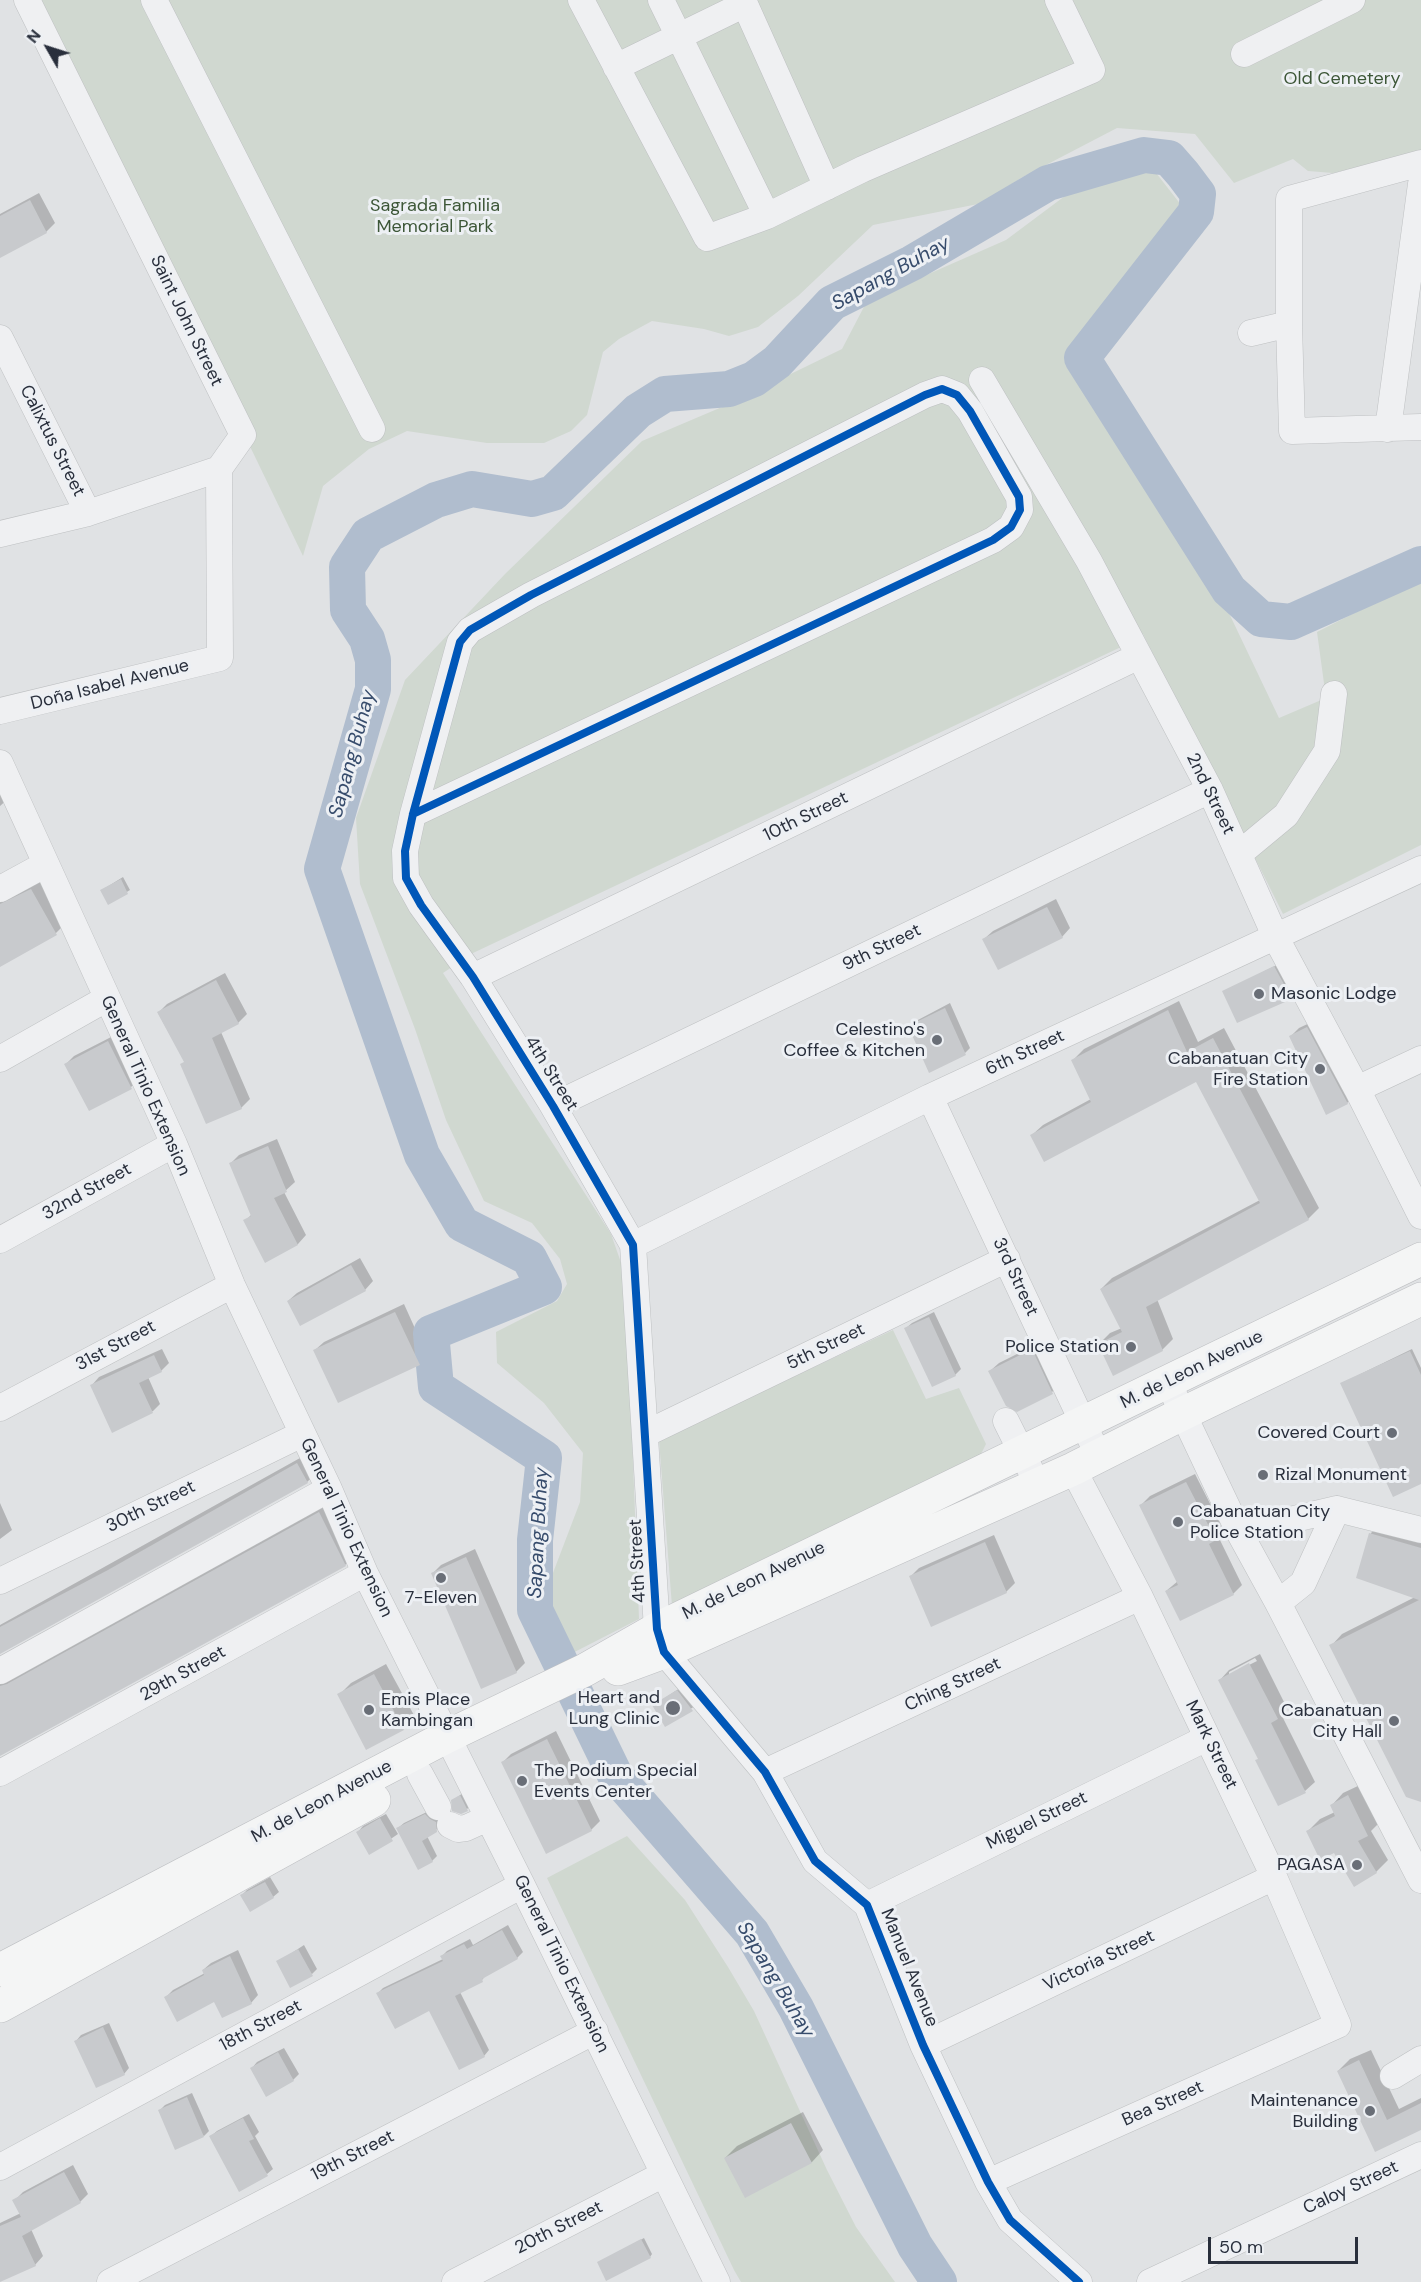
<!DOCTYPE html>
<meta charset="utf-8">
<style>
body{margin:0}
#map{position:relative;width:1421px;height:2282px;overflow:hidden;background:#e0e2e4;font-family:"DM Sans",sans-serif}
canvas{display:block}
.north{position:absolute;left:18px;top:18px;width:60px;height:60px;-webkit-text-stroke:4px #edf0f4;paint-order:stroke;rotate:309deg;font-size:16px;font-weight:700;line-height:24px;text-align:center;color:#292f3c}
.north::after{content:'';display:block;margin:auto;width:21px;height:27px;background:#292f3c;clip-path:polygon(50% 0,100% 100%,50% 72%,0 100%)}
.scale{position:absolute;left:1208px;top:2237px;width:150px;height:27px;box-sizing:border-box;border:3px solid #292f3c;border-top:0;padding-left:8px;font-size:18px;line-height:21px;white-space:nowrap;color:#292f3c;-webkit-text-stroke:4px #edf0f4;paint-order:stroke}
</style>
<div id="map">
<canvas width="1421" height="2282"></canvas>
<div class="north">N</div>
<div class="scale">50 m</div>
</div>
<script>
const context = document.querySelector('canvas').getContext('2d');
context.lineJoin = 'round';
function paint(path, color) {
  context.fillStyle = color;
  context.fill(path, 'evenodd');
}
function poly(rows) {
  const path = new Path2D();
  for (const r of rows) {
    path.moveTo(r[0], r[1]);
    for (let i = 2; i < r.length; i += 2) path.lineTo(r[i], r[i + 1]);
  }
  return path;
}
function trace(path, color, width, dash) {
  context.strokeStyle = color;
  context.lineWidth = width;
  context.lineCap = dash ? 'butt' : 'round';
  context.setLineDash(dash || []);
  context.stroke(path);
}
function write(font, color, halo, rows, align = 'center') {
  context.font = font + ' "DM Sans",sans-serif';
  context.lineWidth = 6;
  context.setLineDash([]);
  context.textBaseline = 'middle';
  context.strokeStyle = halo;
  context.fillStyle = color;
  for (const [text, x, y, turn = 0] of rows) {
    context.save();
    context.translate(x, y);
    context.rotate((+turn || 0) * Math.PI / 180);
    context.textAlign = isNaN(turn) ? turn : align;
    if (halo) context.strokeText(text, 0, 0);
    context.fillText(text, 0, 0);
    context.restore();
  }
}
paint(poly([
 [34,0,1421,0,1421,152,1333,173,1308,171,1293,159,1234,183,1195,134,1117,128,1021,178,983,203,873,225,798,296,758,327,729,336,704,329,652,321,619,339,603,352,587,415,571,431,544,443,487,443,407,431,369,449,323,486,303,556],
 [1153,169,1185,210,1065,357,1217,588,1279,718,1326,698,1317,632,1376,602,1421,573,1421,845,1283,914,1143,634,1121,647,473,953,443,973,611,1234,626,1277,639,1619,559,1660,540,1607,580,1502,583,1453,544,1403,497,1363,496,1332,557,1301,567,1284,560,1259,532,1223,484,1201,446,1120,415,1029,360,884,356,818,405,680,505,574,642,441,729,404,842,349,867,301,1006,240,1085,181],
 [893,1330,926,1399,959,1388,986,1444,978,1460,672,1606,659,1440],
 [627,1836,685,1900,728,1967,754,2011,827,2170,856,2227,895,2282,741,2282,734,2270,547,1878]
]), '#d0d8d0');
paint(poly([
 [39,193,55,223,46,232,0,256,0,214],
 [0,780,10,797,0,806],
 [123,877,130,890,109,903,102,890],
 [40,882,64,925,56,933,0,966,0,898],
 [1056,899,1070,928,1062,937,984,939,993,931],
 [1277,965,1293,996,1291,998,1224,991],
 [225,973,247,1014,238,1023,221,1032,250,1099,241,1108,207,1122,185,1062,158,1013,167,1004],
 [1179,1001,1198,1042,1224,1028,1319,1208,1308,1219,1157,1299,1173,1339,1162,1350,1099,1344,1110,1333,1122,1328,1101,1289,1112,1278,1260,1200,1197,1080,1032,1135,1043,1125,1091,1099,1073,1060,1084,1049],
 [950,1003,970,1048,965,1053,910,1027,916,1021],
 [1316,1020,1356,1094,1347,1103,1291,1036,1299,1028],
 [117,1034,140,1079,131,1087,89,1109,66,1064,74,1056],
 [277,1139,295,1182,284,1192,306,1235,298,1244,265,1261,245,1221,252,1214,231,1163,239,1155],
 [360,1258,373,1281,365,1290,288,1301,297,1293],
 [404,1304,427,1355,419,1364,315,1350,324,1342],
 [934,1312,961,1369,955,1375,906,1328,912,1323],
 [1041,1342,1060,1384,1052,1392,990,1371,999,1363],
 [162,1349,169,1363,161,1371,148,1377,160,1404,153,1411,113,1431,92,1385,99,1377],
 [1412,1349,1421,1368,1421,1482,1342,1383],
 [309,1453,319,1471,307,1482,0,1652,0,1625],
 [1195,1474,1224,1531,1218,1536,1242,1585,1233,1594,1166,1591,1178,1581,1141,1505,1150,1496],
 [331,1501,357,1554,345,1565,0,1754,0,1668],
 [0,1503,12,1530,0,1539],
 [1382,1522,1421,1532,1421,1801,1331,1646,1342,1634,1415,1597,1358,1577,1371,1533],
 [994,1535,1015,1583,1006,1592,911,1576,919,1568],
 [475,1549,525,1663,516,1672,433,1573,441,1565],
 [1260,1654,1287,1708,1281,1714,1315,1782,1305,1791,1259,1758,1220,1680,1229,1670],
 [1255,1658,1257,1661,1229,1675,1229,1672],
 [386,1664,415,1717,403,1729,366,1748,339,1695,351,1683],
 [683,1686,698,1704,666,1725,654,1705],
 [556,1731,600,1821,591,1830,503,1762,511,1754],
 [1360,1785,1379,1823,1371,1831,1388,1860,1376,1872,1335,1851,1308,1831,1320,1819,1335,1812,1332,1805,1343,1793],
 [466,1791,472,1804,467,1809,453,1800],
 [431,1810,441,1816,442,1825,427,1836,437,1856,432,1861,398,1828,404,1823],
 [386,1814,398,1834,370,1853,358,1832,363,1826],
 [270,1877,279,1892,273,1897,242,1895,247,1890],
 [508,1925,523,1952,517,1958,487,1974,482,1980,460,1992,489,2050,484,2056,430,2009,378,1993,383,1988,443,1959,442,1956,447,1951,470,1939,473,1945],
 [304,1945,317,1969,312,1974,278,1962],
 [238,1950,258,1995,251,2003,166,1997,173,1990,205,1973,203,1970,211,1963],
 [109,2023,129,2068,124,2074,76,2041,81,2035],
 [284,2048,299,2074,293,2080,266,2095,252,2068,257,2062],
 [1371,2050,1399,2109,1421,2098,1421,2128,1376,2150,1338,2071,1350,2059],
 [192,2093,209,2131,204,2136,160,2110,165,2105],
 [803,2112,823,2150,812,2162,745,2196,725,2158,737,2146],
 [249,2114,259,2132,255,2136,273,2169,267,2174,211,2136,217,2131],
 [73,2165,88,2194,80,2202,31,2229,43,2256,35,2265,0,2275,0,2223,21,2213,14,2201,23,2192],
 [644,2238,652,2254,650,2257,599,2262]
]), '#0003');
trace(poly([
 [939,2282,915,2246,796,2008,752,1933,615,1775,535,1610,535,1540,544,1458,436,1387,431,1333,544,1287,529,1258,462,1224,422,1155,322,869,373,689,373,660,367,639,348,610,347,567,368,535,436,500,472,489,532,499,553,493,638,411,665,394,729,389,754,379,777,362,832,303,912,263,1048,183,1144,155,1169,158,1183,174,1198,194,1196,212,1082,358,1229,590,1261,619,1291,622,1421,564]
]), '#b0bdce', 36);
paint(poly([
 [30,200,47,233,0,258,0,216],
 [121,879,128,894,108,905,100,890],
 [31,889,57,935,0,967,0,904],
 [1047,907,1063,938,998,970,982,939],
 [1274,966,1292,999,1237,1023,1222,991],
 [216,980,239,1024,212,1038,242,1109,206,1124,180,1064,184,1062,157,1012],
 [945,1008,966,1055,929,1073,908,1026],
 [1168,1010,1187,1052,1213,1038,1309,1220,1146,1307,1163,1351,1113,1376,1098,1344,1122,1332,1100,1289,1260,1203,1196,1082,1044,1162,1030,1135,1091,1102,1071,1060],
 [1307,1027,1348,1104,1326,1115,1289,1036],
 [108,1041,132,1089,89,1111,64,1064],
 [268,1146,287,1192,274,1198,298,1245,265,1263,243,1220,251,1216,229,1163],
 [351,1265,366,1291,300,1326,287,1301],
 [395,1312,420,1365,338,1403,313,1350],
 [929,1317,956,1376,932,1387,904,1328],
 [1032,1349,1053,1394,1017,1412,1006,1406,988,1371],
 [1410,1351,1421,1375,1421,1484,1393,1497,1340,1383],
 [154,1355,162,1372,139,1383,153,1413,112,1433,90,1385],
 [297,1463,308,1483,0,1654,0,1627,108,1570],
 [1186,1482,1216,1540,1209,1544,1234,1595,1180,1621,1165,1591,1178,1585,1139,1505],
 [319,1512,346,1566,0,1756,0,1686,7,1684],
 [1369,1533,1421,1548,1421,1802,1406,1797,1329,1645,1419,1600,1356,1578],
 [985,1542,1007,1593,931,1627,909,1576],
 [466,1557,517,1673,481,1689,431,1573],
 [1249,1663,1278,1719,1271,1723,1306,1793,1278,1806,1255,1760,1258,1759,1218,1680],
 [374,1674,404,1730,366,1750,337,1694],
 [677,1690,693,1711,665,1727,652,1705],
 [547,1739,592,1831,546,1854,501,1762],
 [460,1795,468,1811,461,1814,452,1811,451,1800],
 [1348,1795,1368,1836,1358,1841,1377,1873,1354,1887,1334,1853,1320,1860,1306,1831,1335,1816,1330,1805],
 [425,1814,430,1819,436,1822,437,1832,422,1841,433,1862,418,1870,396,1828],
 [380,1818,393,1841,369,1855,356,1832],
 [265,1882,274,1898,250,1912,240,1895],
 [502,1930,518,1959,482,1979,483,1982,455,1996,485,2057,459,2070,429,2011,395,2029,376,1993,443,1961,440,1956,464,1944,467,1949],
 [298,1949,313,1976,290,1988,276,1961],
 [230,1956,252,2004,222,2018,214,2002,177,2022,164,1997,204,1975,202,1970],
 [103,2027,125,2075,96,2088,74,2041],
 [278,2052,294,2081,266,2097,250,2068],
 [1359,2060,1387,2120,1421,2103,1421,2130,1375,2152,1337,2071],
 [187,2097,204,2137,175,2150,158,2110],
 [243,2118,254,2139,249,2141,268,2176,239,2192,209,2136],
 [791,2123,812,2163,745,2198,724,2158],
 [64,2172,81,2203,22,2236,36,2266,0,2282,0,2226,21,2217,12,2200],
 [641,2239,651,2258,606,2281,597,2262]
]), '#c8cacd');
const minor = poly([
 [154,0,372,429],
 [581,0,707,238,767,216,863,169,1092,70,1058,0],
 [661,0,767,216],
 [743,0,827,187],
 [1244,54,1352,0],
 [616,67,745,4],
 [1289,324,1292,431,1421,427],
 [1251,333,1289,324,1289,199,1421,163],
 [0,338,88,513],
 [982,380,1089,561,1210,790,1276,938,1357,1089,1421,1216],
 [1388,429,1421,184],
 [0,534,88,513,219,469],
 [0,711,220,658,219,469,243,435,27,0],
 [0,763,174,1144,232,1285,329,1489,365,1573,522,1885,717,2282],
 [413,814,993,540,1011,527,1020,510,1019,497,970,411,957,395,942,389,925,395,531,595,470,630,460,642,413,814,405,851,406,878,421,905,473,977,553,1106,633,1245,657,1629,664,1652,765,1772,815,1861,867,1905,923,2045,988,2182,1010,2220,1079,2282],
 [1239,854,1286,815,1327,751,1334,694],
 [0,889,46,864],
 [473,977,1139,656],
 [0,1059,106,999],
 [1357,1089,1421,1059],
 [930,1097,1099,1457],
 [553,1106,1210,790],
 [0,1240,174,1144],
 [633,1245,930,1097,1421,869],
 [1168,1382,1239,1532,1278,1603,1421,1880],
 [0,1408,232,1285],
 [1006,1421,1038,1485],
 [645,1434,1007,1259],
 [1239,1532,1337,1509,1421,1530],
 [0,1581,302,1434],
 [1278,1603,1303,1583,1337,1509],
 [0,1671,329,1489],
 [765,1772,1140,1597],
 [0,1773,365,1573],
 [420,1774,438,1807],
 [450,1825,458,1829,466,1828,488,1818],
 [867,1905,1207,1738],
 [923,2045,1274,1877],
 [1393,2076,1421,2059],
 [0,2167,522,1885],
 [988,2182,1338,2025,1274,1877,1140,1597,1073,1469],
 [110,2282,595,2031],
 [455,2282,664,2174],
 [1150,2282,1421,2155]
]);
const major = poly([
 [618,1669,664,1652,1073,1469,1182,1414,1421,1299],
 [0,1970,446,1737,585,1670,657,1629,1421,1259],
 [0,2006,374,1800]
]);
trace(minor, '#bec0c2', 27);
trace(major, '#bdbfc2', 34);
trace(minor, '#eff0f2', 26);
trace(major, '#f4f5f5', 33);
trace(poly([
 [413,814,993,540,1011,527,1020,510,1019,497,970,411,957,395,942,389,925,395,531,595,470,630,460,642,413,814,405,851,406,878,421,905,473,977,553,1106,633,1245,657,1629,664,1652,765,1772,815,1861,867,1905,923,2045,988,2182,1010,2220,1079,2282]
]), '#0057b8', 8);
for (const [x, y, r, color] of [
 [1259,994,6,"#696e77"],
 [937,1040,6,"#696e77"],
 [1320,1069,6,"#696e77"],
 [1131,1347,6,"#696e77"],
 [1392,1433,6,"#696e77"],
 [1263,1475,6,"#696e77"],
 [1178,1522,6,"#696e77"],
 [441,1578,6,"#696e77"],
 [673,1708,8,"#696e77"],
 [369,1710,6,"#696e77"],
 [1394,1721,6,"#696e77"],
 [522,1781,6,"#696e77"],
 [1357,1865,6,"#696e77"],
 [1370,2111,6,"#696e77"]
]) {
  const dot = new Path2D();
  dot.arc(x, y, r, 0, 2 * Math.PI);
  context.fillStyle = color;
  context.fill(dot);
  trace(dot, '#edf0f4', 2);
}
write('18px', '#3c5637', '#edf0f4', [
 ["Old Cemetery",1342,79],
 ["Sagrada Familia",435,206],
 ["Memorial Park",435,227]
]);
write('18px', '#292f3c', '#edf0f4', [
 ["Saint John Street",186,321,64],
 ["Calixtus Street",52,441,63],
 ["Doña Isabel Avenue",110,685,-14],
 ["2nd Street",1210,794,64],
 ["10th Street",806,817,-26],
 ["9th Street",882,948,-26],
 ["6th Street",1025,1053,-25],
 ["4th Street",551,1074,58],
 ["General Tinio Extension",145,1086,66],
 ["32nd Street",87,1192,-29],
 ["3rd Street",1015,1277,65],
 ["31st Street",116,1346,-28],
 ["5th Street",826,1347,-26],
 ["M. de Leon Avenue",1192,1370,-26],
 ["30th Street",151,1507,-26],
 ["General Tinio Extension",346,1528,65],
 ["4th Street",638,1561,-93],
 ["M. de Leon Avenue",754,1581,-26],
 ["29th Street",183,1674,-29],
 ["Ching Street",953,1685,-25],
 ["Mark Street",1211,1745,64],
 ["M. de Leon Avenue",322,1802,-28],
 ["Miguel Street",1037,1821,-26],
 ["Victoria Street",1099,1961,-25],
 ["General Tinio Extension",561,1964,64],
 ["Manuel Avenue",909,1968,68],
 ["18th Street",261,2026,-28],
 ["Bea Street",1163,2104,-24],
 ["19th Street",353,2156,-27],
 ["Caloy Street",1351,2188,-25],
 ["20th Street",559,2228,-27]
]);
write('18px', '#292f3c', '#edf0f4', [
 ["Masonic Lodge",1271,994,"left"],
 ["Celestino's",925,1030],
 ["Coffee & Kitchen",925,1051],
 ["Cabanatuan City",1308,1059],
 ["Fire Station",1308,1080],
 ["Police Station",1119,1347],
 ["Covered Court",1380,1433],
 ["Rizal Monument",1275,1475,"left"],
 ["Cabanatuan City",1190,1512,"left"],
 ["Police Station",1190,1533,"left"],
 ["7-Eleven",441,1598,"center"],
 ["Heart and",660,1698],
 ["Lung Clinic",660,1719],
 ["Emis Place",381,1700,"left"],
 ["Kambingan",381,1721,"left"],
 ["Cabanatuan",1382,1711],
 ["City Hall",1382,1732],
 ["The Podium Special",534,1771,"left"],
 ["Events Center",534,1792,"left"],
 ["PAGASA",1345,1865],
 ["Maintenance",1358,2101],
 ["Building",1358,2122]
], 'right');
write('italic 20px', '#374c6c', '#edf0f4', [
 ["Sapang Buhay",891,274,-29],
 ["Sapang Buhay",353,754,-75],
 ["Sapang Buhay",539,1533,-87],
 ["Sapang Buhay",775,1980,59]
]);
</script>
